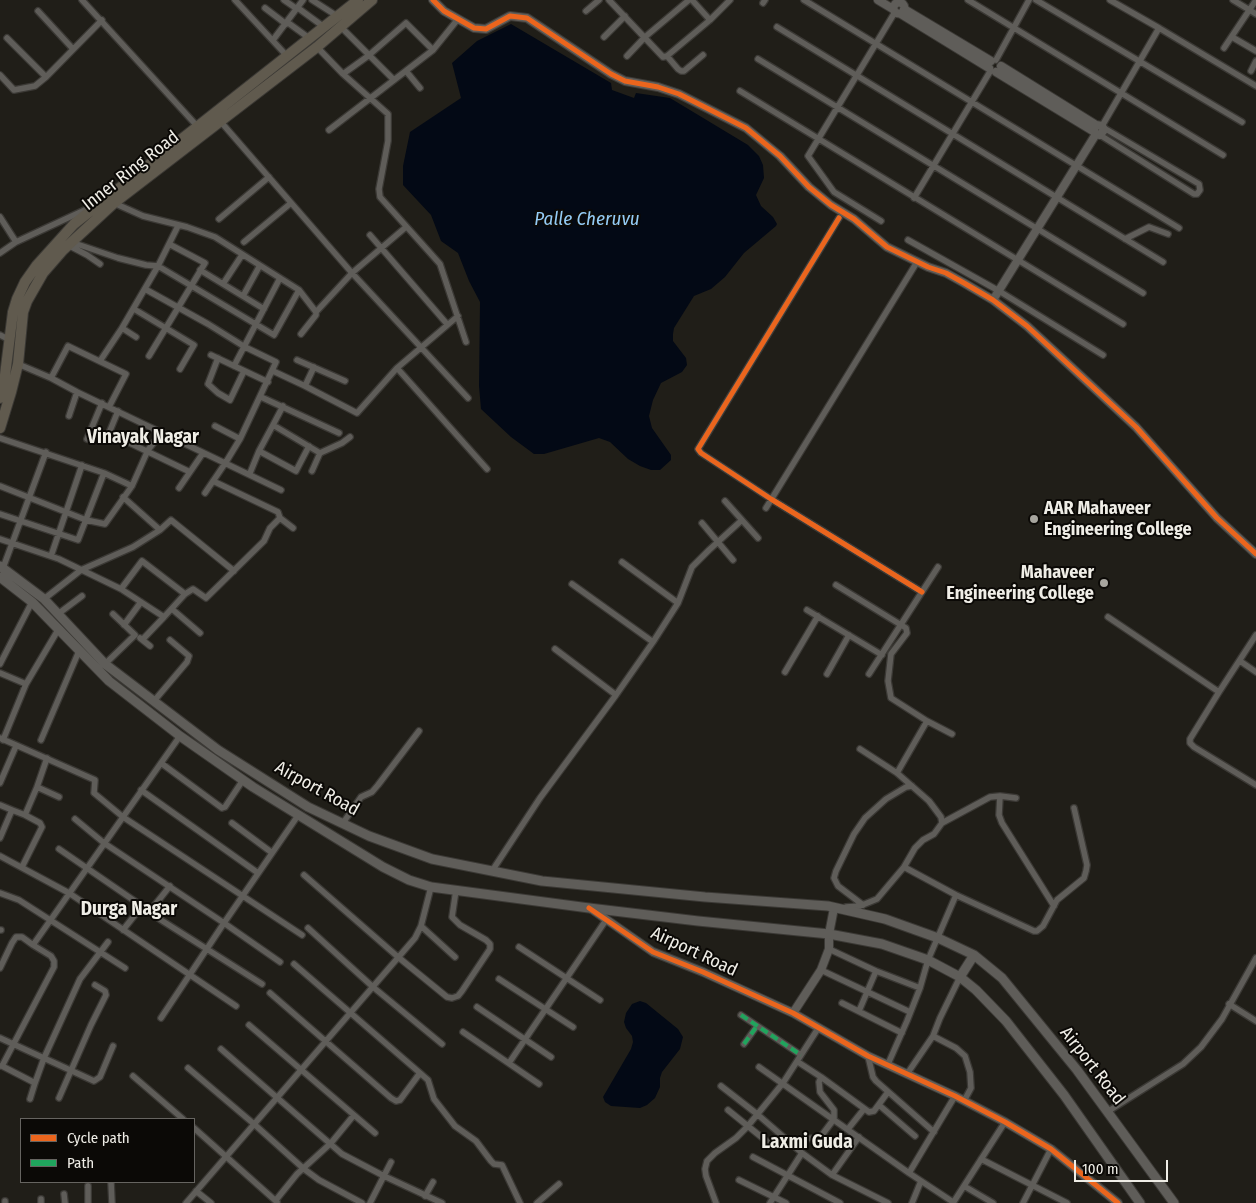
<!DOCTYPE html>
<style>
body{margin:0}
#map{position:relative;width:1256px;height:1203px;overflow:hidden;background:#201e18;font-family:"Fira Sans Condensed",sans-serif}
canvas{display:block}
.legend{position:absolute;left:20px;top:1118px;width:175px;height:65px;box-sizing:border-box;background:#0b0906;border:1px solid #666460;margin:0;padding:6px 9px;list-style:none;font-size:15px;color:#efede6}
.legend li{display:flex;align-items:center;gap:10px;height:25px}
.legend b{width:25px;border:1px solid #666460}
.scale{position:absolute;left:1074px;top:1160px;width:94px;height:22px;box-sizing:border-box;border:2px solid #efede6;border-top:0;padding-left:6px;font-size:15px;line-height:18px;white-space:nowrap;color:#efede6;-webkit-text-stroke:4px #0b0906;paint-order:stroke}
</style>
<div id="map">
<canvas width="1256" height="1203"></canvas>
<ul class="legend">
<li><b style="height:6px;background:#eb651d"></b>Cycle path</li>
<li><b style="height:6px;background:#20a55d"></b>Path</li>
</ul>
<div class="scale">100 m</div>
</div>
<script>
const context = document.querySelector('canvas').getContext('2d');
context.lineJoin = 'round';
function paint(path, color) {
  context.fillStyle = color;
  context.fill(path, 'evenodd');
}
function poly(rows) {
  const path = new Path2D();
  for (const r of rows) {
    if (r.length === 3) {
      path.moveTo(r[0] + r[2], r[1]);
      path.arc(r[0], r[1], r[2], 0, 2 * Math.PI);
      continue;
    }
    path.moveTo(r[0], r[1]);
    for (let i = 2; i < r.length; i += 2) path.lineTo(r[i], r[i + 1]);
  }
  return path;
}
function trace(path, color, width, dash) {
  context.strokeStyle = color;
  context.lineWidth = width;
  context.lineCap = dash ? 'butt' : 'round';
  context.setLineDash(dash || []);
  context.stroke(path);
}
function write(font, color, halo, rows, align = 'center') {
  context.font = font + ' "Fira Sans Condensed",sans-serif';
  context.lineWidth = 4;
  context.setLineDash([]);
  context.textBaseline = 'middle';
  context.strokeStyle = halo;
  context.fillStyle = color;
  for (const [text, x, y, turn = 0] of rows) {
    context.save();
    context.translate(x, y);
    context.rotate((+turn || 0) * Math.PI / 180);
    context.textAlign = isNaN(turn) ? turn : align;
    if (halo) context.strokeText(text, 0, 0);
    context.fillText(text, 0, 0);
    context.restore();
  }
}
paint(poly([
 [511,24,611,83,612,90,634,98,636,93,670,98,748,145,759,156,763,165,764,178,756,195,761,206,773,217,777,224,776,226,744,253,725,277,711,289,694,296,674,328,673,334,673,341,686,358,687,365,682,372,661,383,653,400,649,416,652,428,671,455,671,460,660,470,651,470,640,466,628,459,610,442,599,438,544,454,534,454,511,437,481,409,479,386,480,302,469,281,458,253,441,241,431,215,403,185,403,166,410,132,461,98,452,63,477,41],
 [640,1001,646,1003,678,1029,683,1037,680,1049,662,1072,660,1078,660,1087,655,1098,647,1105,640,1108,611,1106,605,1102,603,1097,631,1049,633,1042,632,1036,626,1028,624,1022,626,1013,632,1004]
]), '#030915');
const minor = poly([
 [82,0,198,127],
 [235,0,287,56],
 [284,0,297,9],
 [312,0,337,16],
 [609,0,663,57,667,56,710,20],
 [692,0,710,20,730,0],
 [804,0,1179,228],
 [968,0,1223,155],
 [1036,0,1242,122],
 [1110,0,1159,28],
 [1233,0,1256,14],
 [763,3,765,0],
 [899,3,900,0],
 [265,8,286,24],
 [298,8,324,27],
 [38,11,73,49],
 [586,11,599,0],
 [287,22,309,38],
 [341,27,394,80],
 [777,27,1163,262],
 [604,37,625,16],
 [1232,37,1256,51],
 [7,38,46,77],
 [273,40,303,0],
 [317,47,343,74,388,114,388,141,379,189,380,197,440,264,466,342],
 [1224,48,1256,0],
 [433,50,458,19],
 [627,56,645,37,689,0],
 [667,56,678,69,681,71,684,71,703,55],
 [758,59,1143,293],
 [996,60,1029,0],
 [406,71,420,88],
 [1251,71,1256,61],
 [0,75,14,90,35,86,46,77,102,20],
 [740,91,1123,324],
 [1102,126,1159,28,1256,86],
 [329,130,433,50,406,23,368,56,343,74],
 [1100,135,1194,194,1197,194,1200,190,1199,184,1104,128],
 [914,198,991,70],
 [114,203,143,216,187,227,215,237,299,290,316,312,352,273,221,122],
 [0,217,16,242],
 [839,218,698,449,701,453,771,499,922,592],
 [219,219,269,177],
 [881,221,834,192,808,156,895,12],
 [406,227,352,273,468,398],
 [370,235,447,324],
 [1125,239,1149,227,1168,234],
 [908,240,999,291,1103,355],
 [71,242,118,258,146,265,158,266,274,335,299,290],
 [244,242,291,203],
 [68,245,87,255,100,264],
 [0,253,16,242,87,209],
 [200,270,264,309],
 [223,284,242,255],
 [145,289,208,324,245,347,276,362,240,439,226,462,205,493],
 [243,296,259,267],
 [134,309,194,345,180,369],
 [301,334,316,315,316,312],
 [0,335,10,340],
 [136,337,122,328,158,266,178,226],
 [211,355,268,382],
 [149,356,205,263,169,244],
 [218,358,208,384,218,393,230,400,244,371],
 [297,360,345,381],
 [100,361,122,328],
 [18,364,51,378,77,392,281,490],
 [234,366,280,278],
 [314,367,305,386,357,413,397,368,458,316],
 [397,368,487,469],
 [273,371,305,386],
 [51,378,68,346,126,374,109,407],
 [261,397,339,433],
 [118,411,109,433,190,472,203,453],
 [69,416,77,392],
 [273,425,283,406],
 [215,426,240,439],
 [0,438,104,473],
 [87,439,102,403],
 [259,451,273,425,320,453],
 [312,471,320,453,342,443,350,437],
 [250,473,259,451,296,471,309,446],
 [0,486,86,520,105,524,132,486],
 [179,488,190,472],
 [123,497,160,530],
 [725,501,758,538],
 [766,508,917,262],
 [0,514,78,540,104,473,132,486,148,450,162,432],
 [280,518,293,528],
 [702,523,733,560],
 [0,539,59,559,121,589,164,617,143,639],
 [51,556,82,465],
 [622,562,678,603],
 [3,568,46,452],
 [572,584,653,642,616,695],
 [836,585,906,628,907,633,891,654,888,681,891,698,927,721,952,734],
 [121,589,142,561,185,594],
 [44,599,81,570,133,547,160,530,171,520,234,571],
 [172,609,200,633],
 [807,610,882,655],
 [58,614,82,596],
 [164,617,185,594,193,589,206,598,264,541,270,528,280,518,278,512,213,481],
 [1108,617,1219,692,1256,635],
 [124,625,141,602],
 [140,638,150,646],
 [653,642,678,603,692,567,709,550,742,520],
 [1240,661,1256,672],
 [0,664,32,602],
 [105,664,135,635,113,614],
 [785,672,818,616],
 [0,673,26,684],
 [827,674,849,635],
 [869,674,938,567],
 [1219,692,1190,739,1190,743,1194,747,1256,785],
 [154,701,187,662,189,656,170,640],
 [0,738,95,780,94,793,123,817,302,935],
 [3,740,26,684,58,630],
 [41,740,79,651],
 [860,749,897,773,929,801,941,817,942,823],
 [161,763,222,808,225,807,243,780],
 [897,773,927,721],
 [0,783,16,746],
 [37,787,59,797],
 [141,790,258,873],
 [1000,796,999,815,1002,823,1054,906],
 [0,805,12,810,0,838],
 [12,810,25,815,40,823,42,827,22,867],
 [25,815,37,787,47,758],
 [75,819,104,843,224,923,299,814],
 [232,823,271,852],
 [343,823,361,797,372,792,378,785,419,731],
 [59,849,142,906],
 [0,856,69,893,236,1006],
 [904,867,956,895,1034,931,1037,931,1043,926,1057,900,1084,878,1086,871,1087,865,1074,808],
 [492,871,540,798,616,695,555,649],
 [304,875,398,957,447,997,452,998,458,996,462,991,490,949,490,944,486,940,460,925,452,917,456,890],
 [0,893,19,900,125,968],
 [863,905,838,886,834,878,836,871,854,834,865,818,886,799,906,787,912,786],
 [846,907,860,906,877,899,904,867,915,848,923,840,934,834,942,823,990,797,1000,796,1016,798],
 [150,911,170,886],
 [421,926,455,957],
 [308,928,373,987,442,1044],
 [0,930,1,930],
 [123,930,142,906,161,920,262,984],
 [519,947,600,1000],
 [829,949,876,971,920,988],
 [0,968,12,943,16,937,22,937,33,945],
 [821,970,910,1012],
 [499,979,573,1027],
 [270,993,391,1098,396,1101,400,1100,420,1073,294,964],
 [842,1003,902,1033],
 [1229,1004,1256,1021],
 [477,1007,551,1057],
 [859,1011,876,971],
 [741,1015,801,1055],
 [161,1018,224,923,280,962],
 [249,1025,375,1133],
 [463,1032,539,1084],
 [933,1036,956,1048,965,1056,970,1072,971,1088,964,1101],
 [0,1038,94,1081,100,1077,113,1046],
 [744,1044,757,1026],
 [221,1049,342,1154,384,1176,442,1203],
 [868,1056,873,1077,876,1081,934,1132],
 [798,1062,821,1077,869,1112,874,1111,888,1092],
 [509,1063,606,920],
 [888,1064,907,1021,920,988,928,960,956,895],
 [0,1066,2,1066,54,967,54,961,51,956,33,945,180,736],
 [2,1066,35,1083,44,1058,80,979,108,942],
 [759,1067,909,1173,953,1202],
 [188,1068,254,1124,304,1169,319,1180,362,1203],
 [420,1073,428,1080,434,1099,455,1126,476,1141,491,1161,494,1164,502,1165,520,1203],
 [907,1074,933,1036,940,1018,960,977],
 [133,1076,183,1119],
 [721,1086,757,1114,802,1153,832,1175,888,1203],
 [59,1098,91,1025,106,995,105,991,95,985],
 [30,1099,35,1083],
 [879,1105,915,1136],
 [728,1110,770,1144],
 [1107,1112,1183,1064,1201,1047,1222,1019,1256,958],
 [194,1128,277,1202],
 [848,1129,864,1109],
 [789,1141,813,1138,822,1135,834,1119,834,1110,820,1092,819,1082,821,1077],
 [753,1157,840,1203],
 [981,1159,1067,1203],
 [909,1173,955,1096],
 [832,1175,859,1137],
 [739,1180,786,1203],
 [111,1182,112,1203],
 [88,1186,88,1203],
 [964,1186,993,1203],
 [196,1191,211,1203],
 [64,1194,65,1203],
 [425,1196,433,1182],
 [41,1199,41,1203],
 [276,1200,297,1174,331,1143,354,1115],
 [5,1201,5,1203],
 [186,1203,415,938,421,926,431,887],
 [370,1203,391,1162],
 [537,1203,559,1184],
 [716,1203,706,1176,705,1169,707,1161,715,1153,736,1138,747,1127,783,1083,819,1027],
 [770,1203,802,1153],
 [912,1203,921,1181],
 [953,1203,1005,1122],
 [1023,1203,1051,1149]
]);
const tertiary = poly([
 [433,0,444,11,474,28,486,29,510,16,527,18,611,74,625,81,658,87,679,94,746,128,780,156,809,187,831,205,854,219,887,247,928,267,946,273,964,283,993,300,1027,326,1136,427,1217,518,1256,554],
 [878,0,893,9],
 [899,8,5.5],
 [904,9,991,61],
 [901,14,989,68],
 [1001,66,1096,125,1102,126,1104,130,1100,135,1096,134,1093,131,1096,125],
 [996,72,1093,131],
 [993,300,1096,134],
 [590,908,653,952,703,972,793,1013,868,1056,955,1096,1005,1122,1051,1149,1118,1203],
 [793,1013,821,970,829,949,829,934,834,908]
]);
const secondary = poly([
 [0,566,44,599,105,664,218,750,308,807,369,836,432,859,542,881,705,897,828,906,885,919,938,938,974,955,1002,978,1077,1070,1174,1203],
 [0,577,32,602,109,681,180,736,253,787,383,867,409,880,431,887,589,908,698,921,829,934,882,944,928,960,960,977,976,990,1006,1021,1064,1095,1140,1203],
 [960,977,974,955]
]);
const trunk = poly([
 [0,398,4,383,13,312,17,299,25,282,37,265,74,224,358,0],
 [0,428,11,392,18,364,23,312,27,301,43,273,63,250,114,203,317,47,372,0]
]);
trace(minor, '#3b3935', 8);
trace(tertiary, '#3b3935', 10);
trace(secondary, '#3b3935', 11);
trace(trunk, '#3b3935', 12);
trace(minor, '#5f5d59', 5.5);
trace(tertiary, '#5f5d59', 8);
trace(secondary, '#5f5d59', 9);
trace(trunk, '#605a4e', 10);
trace(poly([
 [741,1015,801,1055],
 [744,1044,757,1026]
]), '#20a55d', 4, [8, 4]);
trace(poly([
 [433,0,444,11,474,28,486,29,510,16,527,18,611,74,625,81,658,87,679,94,746,128,780,156,809,187,831,205,854,219,887,247,928,267,946,273,964,283,993,300,1027,326,1136,427,1217,518,1256,554],
 [839,218,698,449,701,453,771,499,922,592],
 [589,908,653,952,703,972,793,1013,868,1056,955,1096,1005,1122,1051,1149,1118,1203]
]), '#eb651d', 5);
for (const [x, y, r, color] of [
 [1034,519,5,"#a7a59e"],
 [1104,583,5,"#a7a59e"]
]) {
  const dot = new Path2D();
  dot.arc(x, y, r, 0, 2 * Math.PI);
  context.fillStyle = color;
  context.fill(dot);
  trace(dot, '#0b0906', 2);
}
write('18px', '#efede6', '#0b0906', [
 ["Inner Ring Road",131,171,-38],
 ["Airport Road",317,789,29],
 ["Airport Road",694,952,25],
 ["Airport Road",1092,1066,52]
]);
write('bold 18px', '#efede6', '#0b0906', [
 ["AAR Mahaveer",1044,509],
 ["Engineering College",1044,530],
 ["Mahaveer",1094,573,"right"],
 ["Engineering College",1094,594,"right"]
], 'left');
write('italic 19px', '#94cbf5', '#0b0906', [
 ["Palle Cheruvu",587,220]
]);
write('bold 19px', '#efede6', '#0b0906', [
 ["Vinayak Nagar",143,438],
 ["Durga Nagar",129,910],
 ["Laxmi Guda",807,1143]
]);
</script>
